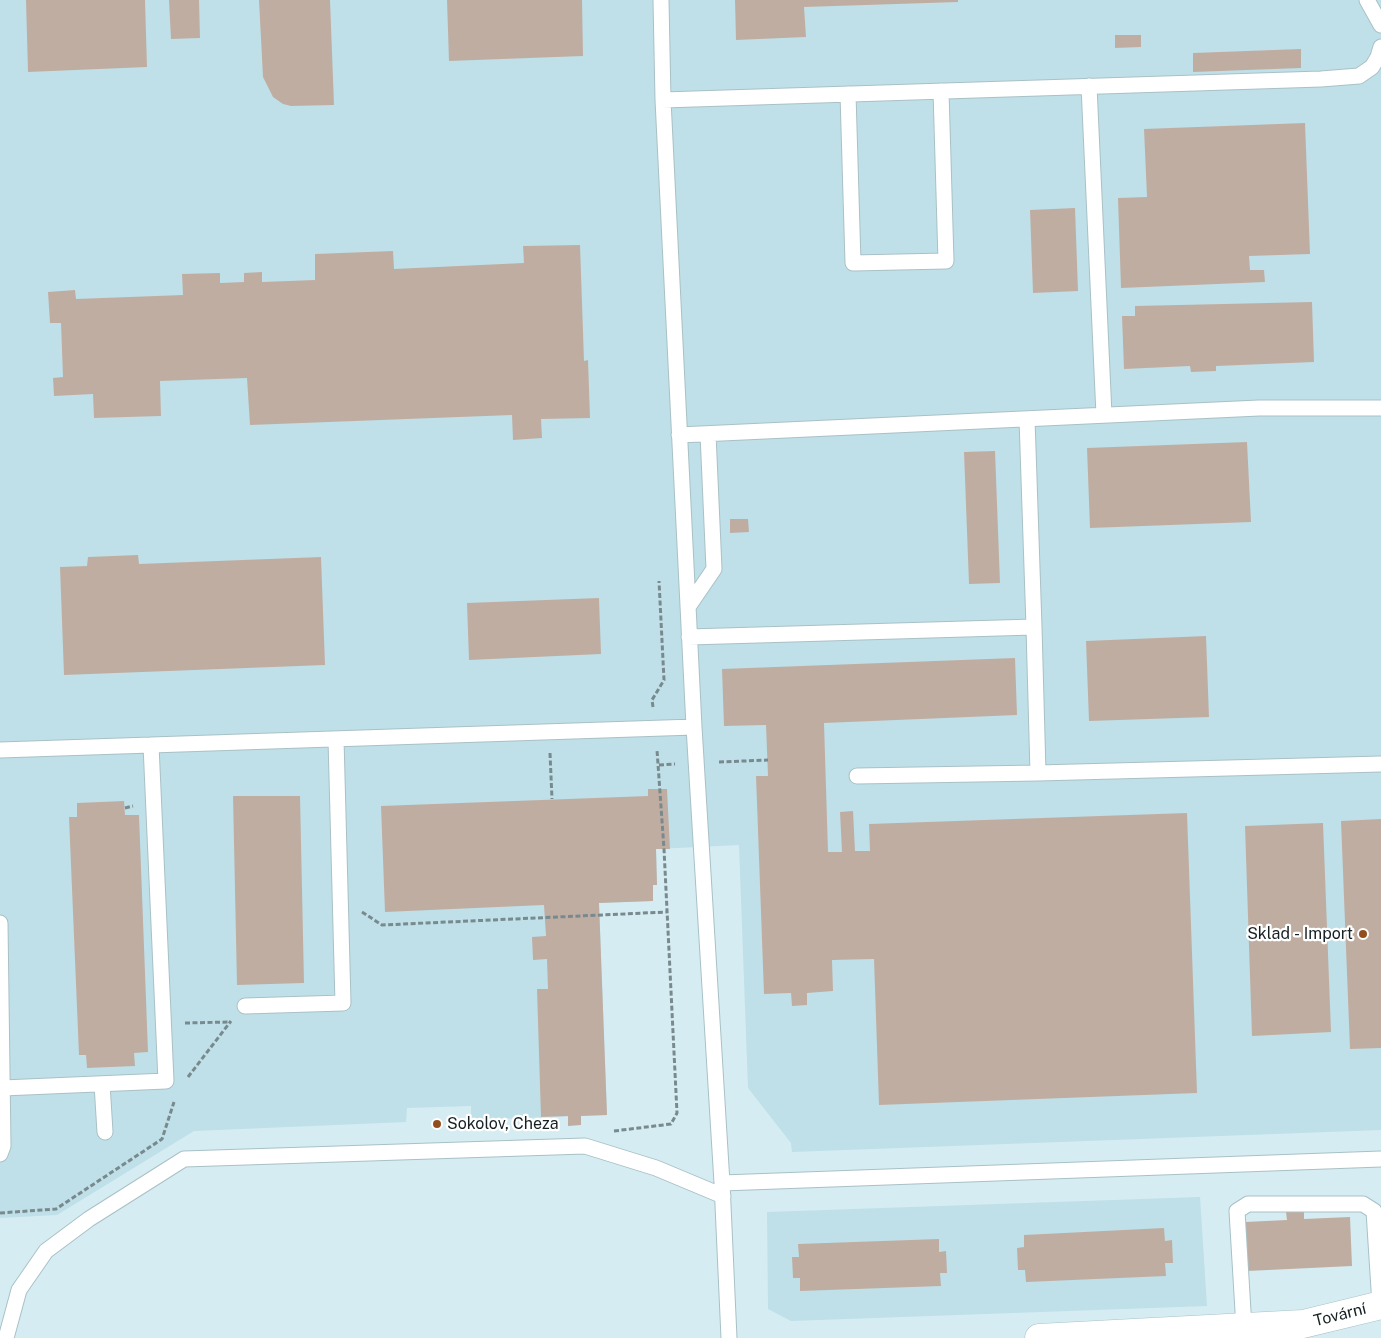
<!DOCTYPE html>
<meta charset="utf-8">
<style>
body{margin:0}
canvas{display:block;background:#d4ecf2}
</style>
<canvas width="1381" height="1338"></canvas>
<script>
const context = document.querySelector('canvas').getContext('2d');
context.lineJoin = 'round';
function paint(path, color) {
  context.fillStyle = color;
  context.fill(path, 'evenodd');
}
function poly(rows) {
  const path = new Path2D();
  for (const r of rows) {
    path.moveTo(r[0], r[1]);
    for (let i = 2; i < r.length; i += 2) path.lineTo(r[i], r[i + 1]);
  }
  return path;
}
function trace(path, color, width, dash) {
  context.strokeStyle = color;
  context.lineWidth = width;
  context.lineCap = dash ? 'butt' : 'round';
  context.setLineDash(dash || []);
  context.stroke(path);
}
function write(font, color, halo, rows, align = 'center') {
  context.font = font + ' "Public Sans",sans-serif';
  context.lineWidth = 4.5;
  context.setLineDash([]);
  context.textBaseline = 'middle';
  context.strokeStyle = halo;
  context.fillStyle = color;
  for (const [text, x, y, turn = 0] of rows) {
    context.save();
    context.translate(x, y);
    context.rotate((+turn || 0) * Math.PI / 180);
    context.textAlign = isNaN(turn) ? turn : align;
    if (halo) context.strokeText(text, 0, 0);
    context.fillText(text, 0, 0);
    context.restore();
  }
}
paint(poly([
 [0,0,1381,0,1381,1130,792,1152,791,1143,748,1088,739,845,656,849,657,885,653,885,653,901,599,903,607,1115,471,1120,471,1106,407,1108,406,1122,194,1131,57,1215,0,1218],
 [1200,1197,1207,1306,791,1321,768,1309,767,1212]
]), '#bfe0e8');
paint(poly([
 [26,0,145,0,147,67,28,72],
 [169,0,199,0,200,38,171,39],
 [259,0,330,0,334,105,291,106,283,104,273,97,263,77],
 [447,0,582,0,583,56,449,61],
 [735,0,958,0,958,2,804,7,806,37,736,40],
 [1115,35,1141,35,1141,47,1115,48],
 [1301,49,1301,68,1193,72,1193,53],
 [1305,123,1310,254,1249,256,1250,270,1264,270,1265,282,1121,288,1118,198,1147,197,1144,129],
 [1075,208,1078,291,1033,293,1030,210],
 [580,245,584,361,588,360,590,418,541,419,542,438,513,440,512,415,250,425,247,378,160,381,161,416,94,418,93,394,54,396,53,378,63,377,61,323,50,323,48,292,75,290,76,299,183,295,182,274,220,273,220,283,244,282,244,273,262,272,262,282,315,280,315,254,393,251,394,269,524,263,523,246],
 [1312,302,1314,362,1216,366,1216,371,1191,372,1190,366,1124,369,1122,316,1135,316,1135,306],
 [1247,442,1251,522,1090,528,1087,448],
 [995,451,1000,583,969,584,964,452],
 [730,519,748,519,749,532,730,533],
 [138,555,139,564,321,557,325,665,64,675,60,567,87,566,88,557],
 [599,598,601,654,469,660,467,603],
 [1206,636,1209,717,1089,721,1086,641],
 [1015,658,1017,715,824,723,828,852,842,852,840,812,853,811,855,851,870,851,869,824,1187,813,1197,1093,879,1105,874,959,832,960,833,991,807,993,807,1005,792,1006,791,993,764,994,756,776,768,776,766,725,724,726,722,669],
 [648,789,667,789,670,849,656,849,657,885,653,885,653,901,599,903,607,1115,581,1116,581,1125,568,1126,568,1116,541,1117,537,989,548,989,547,959,533,960,532,937,546,936,544,905,385,912,381,806,648,796],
 [233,796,300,796,304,983,237,985],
 [124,801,125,815,139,815,148,1052,134,1053,135,1066,87,1068,86,1055,79,1055,69,817,77,817,77,803],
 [1381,819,1381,1048,1350,1049,1341,821],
 [1323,823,1331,1032,1252,1036,1245,826],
 [1304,1211,1304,1219,1350,1217,1352,1266,1247,1271,1245,1222,1287,1220,1286,1212],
 [1164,1228,1165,1241,1172,1240,1173,1263,1165,1263,1166,1276,1026,1282,1025,1270,1018,1270,1017,1248,1024,1247,1024,1235],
 [939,1239,939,1252,946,1251,947,1273,940,1273,941,1286,800,1291,800,1278,793,1278,792,1257,799,1257,798,1244]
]), '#c0ada2');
const lane = poly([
 [661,0,663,100,694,727,722,1183,729,1338],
 [1367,0,1381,25],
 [1089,86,1104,415],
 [848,94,853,263,946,261,941,91],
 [663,100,1321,79,1359,76,1372,67,1378,57,1381,47],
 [1027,419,1034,627],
 [679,435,1259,408,1381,408],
 [688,607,714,569,708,434],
 [689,637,1034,627,1038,773,1381,764],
 [0,750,694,727],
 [857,776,1038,773],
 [0,923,3,1146,0,1154],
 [245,1006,343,1003,336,739],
 [102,1084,105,1132],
 [3,1088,166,1081,151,745],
 [722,1183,1381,1159],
 [1244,1328,1237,1211,1248,1204,1363,1204,1374,1211,1380,1305],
 [6,1338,19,1290,46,1251,89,1219,184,1159,585,1146,656,1168,723,1196]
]);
const street = poly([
 [1039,1338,1303,1324,1381,1305]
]);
trace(lane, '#a9c1c6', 17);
trace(street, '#a9c1c6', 29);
trace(poly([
 [653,707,652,700,664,680,659,581],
 [550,753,552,799],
 [719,762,768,760],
 [659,765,675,764],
 [125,808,133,806],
 [362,912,382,925,667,912],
 [185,1023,229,1022],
 [188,1077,231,1021],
 [614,1131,671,1124,677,1113,664,849,657,750],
 [0,1213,56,1209,162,1139,174,1102]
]), '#798a8e', 3, [5, 2.5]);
trace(lane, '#fff', 15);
trace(street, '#fff', 28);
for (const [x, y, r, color] of [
 [1363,934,5,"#914f1d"],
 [437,1124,5,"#914f1d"]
]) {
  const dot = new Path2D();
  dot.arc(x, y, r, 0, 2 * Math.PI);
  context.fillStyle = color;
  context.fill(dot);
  trace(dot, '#fff', 2);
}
write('16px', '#172022', '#fff', [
 ["Sklad - Import",1353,934],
 ["Sokolov, Cheza",447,1124,"left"]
], 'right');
write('16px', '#172022', '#fff', [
 ["Tovární",1340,1315,-14]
]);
</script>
